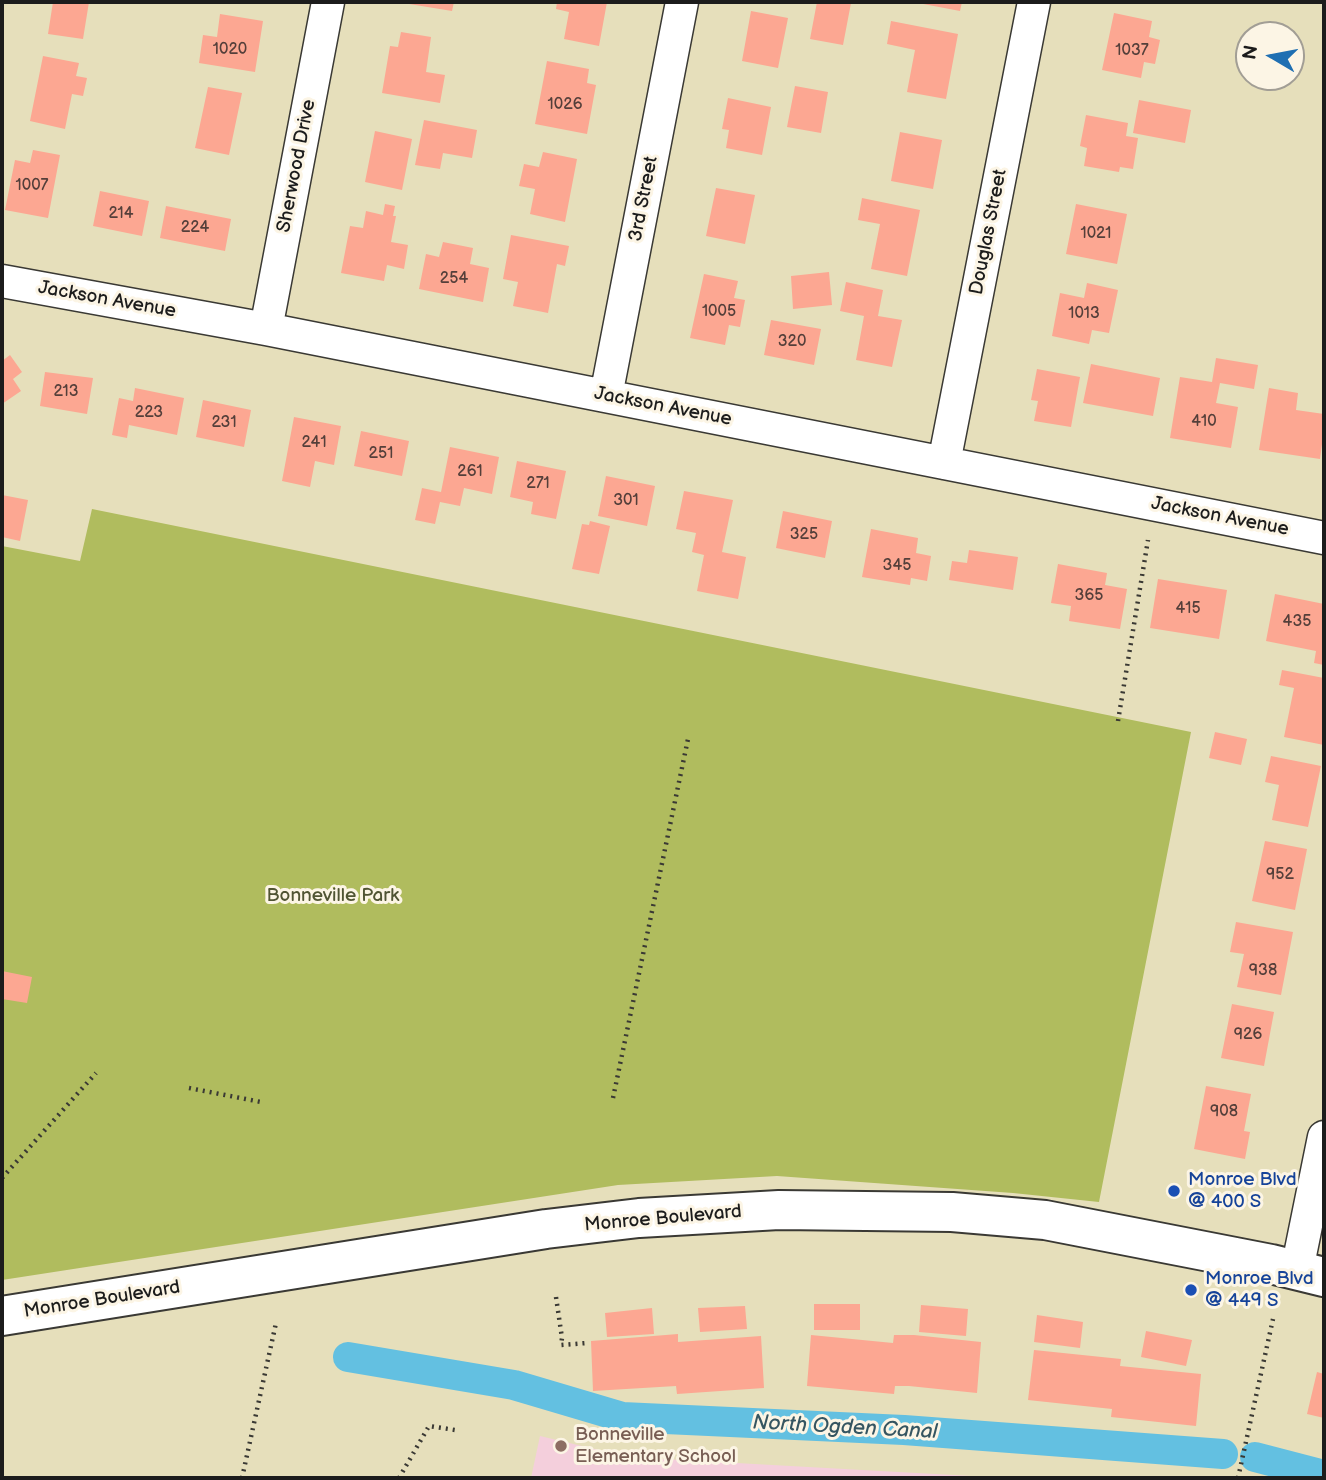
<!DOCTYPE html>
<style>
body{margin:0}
#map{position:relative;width:1326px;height:1480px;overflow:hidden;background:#e6dfbb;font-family:"Balsamiq Sans",sans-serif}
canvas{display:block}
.frame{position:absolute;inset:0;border:4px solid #1c1c1c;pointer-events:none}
.north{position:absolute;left:1235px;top:21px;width:70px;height:70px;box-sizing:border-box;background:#fcf5e5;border:2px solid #a29e95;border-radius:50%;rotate:280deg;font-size:19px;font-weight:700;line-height:28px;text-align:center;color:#1c1c1c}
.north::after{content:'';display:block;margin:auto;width:24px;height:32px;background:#1f6fb2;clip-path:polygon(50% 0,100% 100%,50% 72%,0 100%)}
</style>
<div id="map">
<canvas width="1326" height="1480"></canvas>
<div class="frame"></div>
<div class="north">N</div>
</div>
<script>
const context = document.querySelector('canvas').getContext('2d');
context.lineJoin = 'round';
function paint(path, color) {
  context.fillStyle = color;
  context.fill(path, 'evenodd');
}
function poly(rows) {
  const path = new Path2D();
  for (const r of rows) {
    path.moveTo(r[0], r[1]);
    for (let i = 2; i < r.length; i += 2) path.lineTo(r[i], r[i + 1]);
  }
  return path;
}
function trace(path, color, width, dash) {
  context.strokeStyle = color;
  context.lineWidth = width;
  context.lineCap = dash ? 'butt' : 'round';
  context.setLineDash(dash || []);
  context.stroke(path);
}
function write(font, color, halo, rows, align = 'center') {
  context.font = font + ' "Balsamiq Sans",sans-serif';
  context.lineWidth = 6;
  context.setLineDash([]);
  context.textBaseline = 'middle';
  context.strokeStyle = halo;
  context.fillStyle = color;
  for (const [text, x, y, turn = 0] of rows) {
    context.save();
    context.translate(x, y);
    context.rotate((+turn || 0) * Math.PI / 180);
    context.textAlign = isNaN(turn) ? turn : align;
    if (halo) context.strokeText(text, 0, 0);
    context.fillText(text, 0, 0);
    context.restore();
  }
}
paint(poly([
 [540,1436,628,1457,1007,1478,531,1478]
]), '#f4cfdc');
paint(poly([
 [92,509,1191,732,1099,1202,1013,1193,777,1176,618,1185,2,1280,2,546,80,561]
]), '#b0bc5e');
trace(poly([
 [348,1357,514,1385,622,1417,904,1430,1223,1454],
 [1255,1457,1324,1475]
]), '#63c0e1', 30);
paint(poly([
 [53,2,89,2,83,39,48,34],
 [403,2,454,2,452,11,403,3],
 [557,2,607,2,599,46,564,39,569,12,556,9],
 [817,2,851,3,843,45,810,39],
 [918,2,962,2,960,11,918,3],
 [751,11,788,18,778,68,742,61],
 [1114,13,1152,21,1149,37,1160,40,1155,64,1144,62,1141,78,1102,70],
 [220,14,263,21,255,72,199,63,203,35,217,37],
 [891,21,958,34,946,99,907,92,915,50,887,44],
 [401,32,431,37,426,72,445,75,440,103,382,93,390,46,398,47],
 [43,56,79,63,76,76,87,78,83,96,72,94,65,129,30,121],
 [547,61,589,69,587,83,596,85,587,134,535,124],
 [795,86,828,92,821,133,787,127],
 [208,87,242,93,229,155,195,148],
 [728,98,771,107,762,155,726,148,729,130,722,129],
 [1139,100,1191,110,1185,143,1133,133],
 [1086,115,1128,123,1126,136,1138,138,1133,169,1120,167,1119,172,1084,166,1087,148,1080,146],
 [424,120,477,130,472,158,443,153,440,169,415,165],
 [375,131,412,139,402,190,365,182],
 [900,132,942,140,933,189,891,181],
 [33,150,60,155,48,218,5,210,15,160,30,163],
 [543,152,577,159,565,222,530,214,535,189,519,186,524,164,539,167],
 [716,188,755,195,745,244,706,236],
 [100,191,149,201,142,236,93,226],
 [862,198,920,210,907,276,871,269,880,224,858,220],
 [385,204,395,206,393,216,396,216,391,242,408,245,404,269,387,265,384,281,341,273,350,226,363,228,366,211,383,215],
 [1076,204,1127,214,1117,264,1066,254],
 [166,206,231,219,225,251,160,238],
 [511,235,569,246,565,266,557,264,548,313,513,306,518,282,503,279],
 [443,242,473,248,470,264,489,268,483,302,419,289,426,254,439,257],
 [829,272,832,305,793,309,791,276],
 [704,274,738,281,734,298,745,300,740,327,729,325,725,345,690,338],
 [846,282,883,290,878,316,902,320,892,367,856,360,864,316,840,311],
 [1087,283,1118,290,1109,333,1092,330,1089,344,1052,336,1060,293,1084,298],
 [771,320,821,329,814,365,764,355],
 [10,355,22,372,13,379,21,391,2,404,2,361],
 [1216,358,1258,365,1254,389,1220,383,1216,403,1238,407,1231,448,1170,438,1180,377,1212,382],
 [1091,364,1160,378,1153,416,1083,403],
 [1037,369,1080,377,1071,427,1034,421,1038,401,1031,400],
 [45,372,93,378,87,414,40,406],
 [135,388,184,398,177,435,129,425,127,438,112,435,119,398,133,401],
 [1269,388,1298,393,1296,410,1324,414,1324,429,1320,459,1259,450],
 [203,400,251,410,244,447,196,437],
 [294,417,341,426,334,465,315,461,310,487,282,481],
 [361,431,409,441,402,476,354,466],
 [450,447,499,457,492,494,464,488,460,506,440,502,435,524,415,520,422,488,441,492],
 [517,461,566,471,556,519,531,514,533,502,510,497],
 [606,476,655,486,647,526,598,516],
 [684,491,733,500,722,552,746,557,738,599,697,591,704,555,692,552,696,533,676,529],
 [2,495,28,500,20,541,2,537],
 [783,511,832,521,825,558,776,548],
 [590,521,610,526,599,574,572,569,582,524,589,525],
 [871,529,918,538,916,553,931,556,927,581,911,578,910,585,862,577],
 [969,550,1018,557,1013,590,949,580,952,561,967,563],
 [1058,564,1107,573,1105,585,1127,589,1120,629,1069,621,1071,606,1051,603],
 [1158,579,1227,590,1219,639,1150,628],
 [1275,594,1324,604,1324,665,1314,663,1316,651,1266,641],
 [1282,670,1324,678,1324,745,1284,737,1294,688,1279,685],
 [1215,732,1247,739,1241,765,1209,758],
 [1271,756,1321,766,1308,827,1272,820,1279,785,1265,782],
 [1265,841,1307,849,1295,910,1252,901],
 [1236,922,1293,932,1281,995,1237,987,1244,954,1230,952],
 [2,971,32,977,27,1003,2,999],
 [1232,1004,1274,1012,1264,1066,1221,1058],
 [1206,1086,1251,1094,1244,1131,1250,1132,1245,1159,1194,1149],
 [814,1304,860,1304,860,1330,814,1330],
 [921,1305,968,1309,966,1336,919,1332],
 [745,1306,747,1329,700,1332,698,1308],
 [652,1308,654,1334,607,1337,605,1313],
 [1037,1315,1083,1322,1080,1348,1034,1342],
 [1146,1331,1192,1340,1186,1366,1141,1357],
 [678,1334,678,1342,761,1336,764,1388,677,1394,676,1386,593,1391,591,1341],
 [811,1335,893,1343,894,1335,914,1335,981,1342,977,1393,909,1386,895,1386,894,1394,807,1386],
 [1034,1350,1121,1359,1120,1366,1201,1374,1196,1426,1111,1417,1112,1409,1028,1400],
 [1317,1372,1324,1374,1324,1418,1307,1414]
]), '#fca792');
const minor = poly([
 [2,281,266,329,1324,538],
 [266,329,328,2],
 [606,396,682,2],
 [944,463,1034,2],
 [1297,1270,1324,1137]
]);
const secondary = poly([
 [2,1316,546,1229,639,1218,779,1210,952,1212,1045,1220,1271,1264,1324,1277]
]);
trace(minor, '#3a3934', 35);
trace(secondary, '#3a3934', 42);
trace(poly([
 [1118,721,1148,540],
 [189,1088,261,1102],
 [613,1098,688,739],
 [2,1178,96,1073],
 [556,1297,562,1338,561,1345,587,1343],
 [242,1478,276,1323],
 [399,1478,429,1426,455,1430],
 [1238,1478,1273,1319]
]), '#3a3934', 4.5, [2, 5]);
trace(minor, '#fff', 32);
trace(secondary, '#fff', 38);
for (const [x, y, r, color] of [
 [1174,1191,7,"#1a4fb4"],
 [1191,1290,7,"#1a4fb4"],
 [561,1446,7,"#8d6e63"]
]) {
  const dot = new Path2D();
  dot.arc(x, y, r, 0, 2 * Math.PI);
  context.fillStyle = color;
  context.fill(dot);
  trace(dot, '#fcf5e5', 2.5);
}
write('16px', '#543f3a', null, [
 ["1020",230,50],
 ["1037",1132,51],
 ["1026",565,105],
 ["1007",32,186],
 ["214",121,214],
 ["224",195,228],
 ["1021",1096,234],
 ["254",454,279],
 ["1005",719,312],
 ["1013",1084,314],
 ["320",792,342],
 ["213",66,392],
 ["223",149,413],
 ["410",1204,422],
 ["231",224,423],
 ["241",314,443],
 ["251",381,454],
 ["261",470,472],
 ["271",538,484],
 ["301",626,501],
 ["325",804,535],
 ["345",897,566],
 ["365",1089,596],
 ["415",1188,609],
 ["435",1297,622],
 ["952",1280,875],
 ["938",1263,971],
 ["926",1248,1035],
 ["908",1224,1112]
]);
write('19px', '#1c1c1c', '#fcf5e5', [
 ["Sherwood Drive",297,166,-79],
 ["3rd Street",644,199,-79],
 ["Douglas Street",989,232,-79],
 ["Jackson Avenue",107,300,10],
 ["Jackson Avenue",663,407,11],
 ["Jackson Avenue",1220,517,11],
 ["Monroe Boulevard",663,1219,-5],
 ["Monroe Boulevard",102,1300,-9]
]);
write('19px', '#505433', '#fcf5e5', [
 ["Bonneville Park",333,896]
]);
write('19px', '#164399', '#fcf5e5', [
 ["Monroe Blvd",1188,1180],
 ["@ 400 S",1188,1202],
 ["Monroe Blvd",1205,1279],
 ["@ 449 S",1205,1301]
], 'left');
write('19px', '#785e54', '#fcf5e5', [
 ["Bonneville",575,1435],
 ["Elementary School",575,1457]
], 'left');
write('italic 21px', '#355561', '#fcf5e5', [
 ["North Ogden Canal",845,1428,3]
]);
</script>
